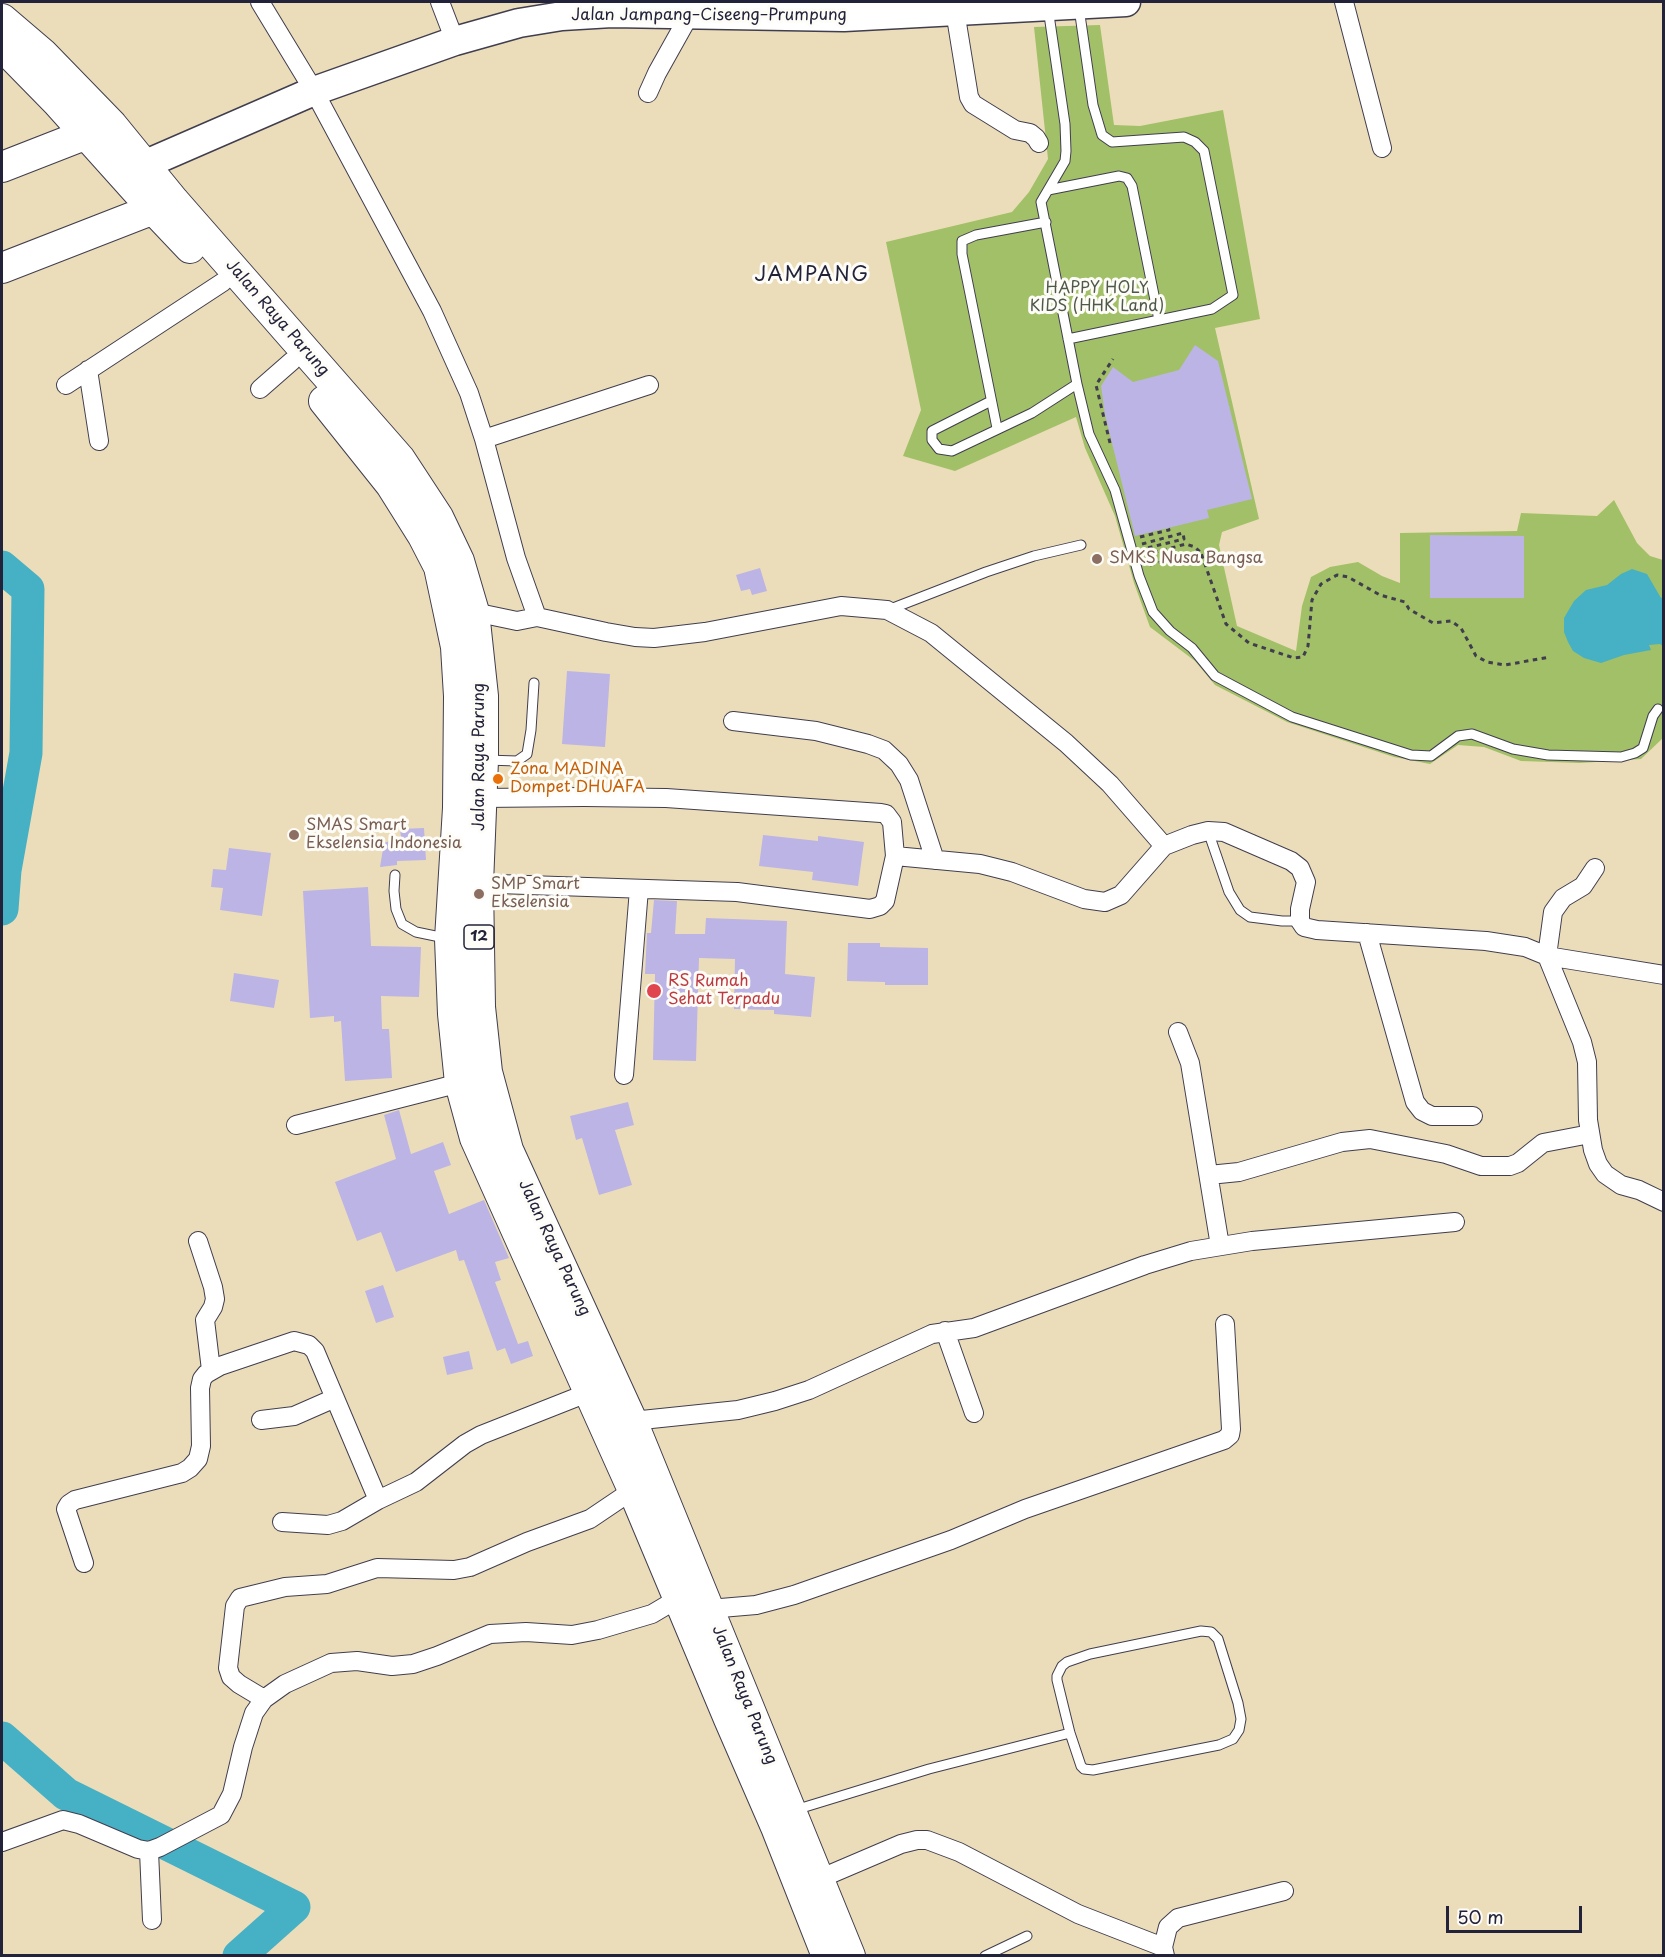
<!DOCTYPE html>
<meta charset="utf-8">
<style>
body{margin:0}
#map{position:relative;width:1665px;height:1957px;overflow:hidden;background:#ecddba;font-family:"Playpen Sans",sans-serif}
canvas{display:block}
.frame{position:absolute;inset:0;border:3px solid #22223b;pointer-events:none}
.scale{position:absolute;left:1446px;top:1906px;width:136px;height:27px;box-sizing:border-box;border:3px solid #22223b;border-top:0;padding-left:8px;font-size:18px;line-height:21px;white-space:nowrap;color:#22223b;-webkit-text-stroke:4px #fdfcf7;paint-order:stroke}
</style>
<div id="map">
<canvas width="1665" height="1957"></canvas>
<div class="frame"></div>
<div class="scale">50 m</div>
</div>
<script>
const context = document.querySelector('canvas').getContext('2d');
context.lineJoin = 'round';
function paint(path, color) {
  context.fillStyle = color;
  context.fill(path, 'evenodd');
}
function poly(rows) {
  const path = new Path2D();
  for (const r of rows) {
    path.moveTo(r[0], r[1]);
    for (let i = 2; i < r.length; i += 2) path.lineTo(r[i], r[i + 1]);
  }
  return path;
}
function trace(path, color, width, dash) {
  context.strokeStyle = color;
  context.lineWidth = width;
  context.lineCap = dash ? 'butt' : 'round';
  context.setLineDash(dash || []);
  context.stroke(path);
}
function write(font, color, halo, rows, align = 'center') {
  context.font = font + ' "Playpen Sans",sans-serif';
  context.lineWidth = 6;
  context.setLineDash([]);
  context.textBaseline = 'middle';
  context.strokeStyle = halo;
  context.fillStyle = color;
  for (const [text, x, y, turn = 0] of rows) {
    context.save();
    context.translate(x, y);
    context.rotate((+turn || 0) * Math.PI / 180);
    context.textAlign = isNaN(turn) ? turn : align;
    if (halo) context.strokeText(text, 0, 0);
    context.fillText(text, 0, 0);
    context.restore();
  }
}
paint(poly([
 [1100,25,1114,125,1140,126,1223,110,1260,319,1215,328,1259,519,1222,532,1219,545,1237,626,1296,651,1302,606,1311,577,1330,567,1358,562,1382,576,1400,583,1400,533,1517,531,1521,513,1597,516,1614,500,1637,543,1650,556,1663,560,1663,738,1641,759,1580,763,1521,761,1484,747,1458,745,1430,764,1394,757,1287,722,1215,685,1195,661,1150,627,1134,583,1115,516,1085,448,1076,417,955,471,903,456,921,410,886,242,1012,212,1029,192,1048,159,1034,27]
]), '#a2c067');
paint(poly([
 [1632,569,1647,574,1661,598,1663,597,1663,646,1660,644,1649,645,1651,650,1624,655,1601,663,1584,658,1573,651,1568,642,1564,632,1564,618,1574,601,1586,590,1607,585,1621,574]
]), '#46b0c4');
trace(poly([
 [2,567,28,589,26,753,5,870,2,909],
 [2,1738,66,1794,294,1907,239,1956]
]), '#46b0c4', 33);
paint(poly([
 [1195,345,1218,361,1252,499,1207,510,1209,518,1135,536,1105,415,1101,386,1113,367,1133,382,1179,370],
 [1430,535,1524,536,1524,598,1430,598],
 [760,568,767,591,752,595,750,589,741,591,736,575],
 [567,671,610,674,605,747,562,744],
 [424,828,426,860,397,861,397,865,380,867,384,843,401,837,400,829],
 [763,835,818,841,818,836,864,842,858,886,812,880,813,872,759,866],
 [229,848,271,853,262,916,220,910,223,888,211,887,213,869,226,870],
 [368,887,371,946,421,947,419,997,381,996,382,1029,389,1029,392,1078,345,1081,341,1021,334,1022,334,1016,310,1018,303,891],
 [654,900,677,901,675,934,705,934,706,918,787,921,785,974,815,977,811,1017,774,1014,774,1010,734,1009,735,959,699,958,696,1061,653,1060,655,974,645,974,647,933,651,933],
 [848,943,880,943,880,947,928,948,928,985,885,985,885,982,847,981],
 [234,973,279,980,274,1008,230,1001],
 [628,1102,634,1125,615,1130,632,1185,599,1195,582,1138,576,1140,570,1116],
 [399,1110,411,1154,443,1142,451,1165,434,1171,449,1214,484,1200,509,1258,495,1262,501,1280,495,1282,518,1344,528,1341,533,1356,511,1364,505,1348,497,1351,464,1260,459,1261,456,1250,396,1272,381,1232,357,1241,335,1182,396,1159,384,1115],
 [383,1285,394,1317,376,1323,365,1291],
 [469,1351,473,1369,447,1375,443,1357]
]), '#bbb4e5');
const service = poly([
 [1048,190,1119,176,1127,178,1132,186,1159,320],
 [1068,339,1212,309,1233,295,1204,151,1195,142,1184,137,1112,142,1102,135,1093,105,1079,8],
 [1077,384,1089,434,1115,490,1139,576,1153,612,1170,631,1192,648,1215,676,1230,684,1292,717,1411,755,1431,756,1458,736,1472,734,1513,749,1548,755,1621,757,1635,753,1643,748,1653,716,1658,709],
 [991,401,932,431,932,440,939,449,952,451,1032,413,1077,384,1041,202,1065,161,1066,151,1065,124,1048,8],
 [997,428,962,254,962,241,976,235,1046,222],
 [888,610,986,572,1034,556,1081,545],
 [486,760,517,761,527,754,531,730,534,683],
 [1208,831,1229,892,1240,910,1250,917,1282,921,1300,921],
 [395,875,394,891,396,909,402,924,416,932,445,938],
 [1201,1631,1211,1632,1218,1639,1238,1703,1241,1719,1239,1730,1233,1739,1219,1745,1093,1770,1084,1769,1081,1766,1070,1733,1057,1680,1057,1676,1062,1666,1067,1662,1090,1654,1201,1631],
 [795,1810,929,1769,1070,1733],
 [985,1956,1027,1936]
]);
const minor = poly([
 [260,2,314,91,432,311,469,393,484,439,516,558,537,617],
 [440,2,455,41],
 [1344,2,1382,148],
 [955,11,969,97,973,104,1015,130,1030,133,1036,138,1039,143],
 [648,93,657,73,690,14],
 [88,370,99,441],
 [66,385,223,282],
 [260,389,292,361],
 [484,439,649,385],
 [474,612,517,621,537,617,606,632,635,637,654,638,705,632,841,606,887,610,931,633,1066,743,1110,784,1164,846,1192,835,1208,831,1224,832,1291,861,1300,868,1306,882,1300,909,1300,921,1304,927,1317,930,1486,941,1525,947,1547,956,1664,975],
 [733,721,816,731,868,744,884,750,899,764,909,780,935,860],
 [895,856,980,864,1012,872,1084,899,1105,902,1121,895,1164,846],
 [1595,868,1583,886,1563,898,1553,912,1547,956,1582,1042,1587,1062,1588,1120,1593,1150,1598,1164,1605,1174,1621,1185,1639,1190,1664,1202],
 [468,883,737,892,870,909,880,906,885,901,895,856,892,822,886,814,881,813,666,798,584,797,481,798],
 [1367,933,1415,1102,1422,1111,1432,1116,1473,1116],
 [1178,1032,1190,1063,1220,1246],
 [624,1075,639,889],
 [296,1125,460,1083],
 [1209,1175,1239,1172,1342,1142,1370,1139,1446,1154,1481,1166,1510,1166,1518,1163,1543,1143,1590,1134],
 [198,1241,213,1287,215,1299,213,1307,205,1320,211,1370],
 [945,1331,974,1413],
 [261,1420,294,1416,335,1398],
 [632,1421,738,1410,775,1401,809,1390,932,1334,974,1328,1145,1265,1191,1251,1252,1241,1455,1222],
 [282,1522,328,1525,342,1521,378,1500],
 [84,1563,66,1509,69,1504,75,1500,182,1473,190,1468,198,1459,201,1446,200,1388,202,1379,206,1374,220,1366,294,1341,309,1345,315,1351,378,1500,416,1482,465,1444,481,1435,590,1392],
 [709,1609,756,1605,794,1595,951,1540,1025,1509,1224,1440,1230,1435,1231,1429,1225,1324],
 [264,1699,239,1684,231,1677,228,1668,235,1606,240,1598,285,1587,327,1584,377,1568,454,1570,470,1567,527,1542,590,1519,633,1490],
 [2,1842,63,1820,79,1824,138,1849,149,1851,160,1847,221,1815,232,1794,243,1747,254,1713,264,1699,285,1684,331,1663,357,1661,392,1666,413,1664,437,1656,490,1634,526,1632,572,1635,598,1630,652,1614,679,1598],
 [149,1851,152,1920],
 [819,1879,901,1844,917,1840,927,1840,959,1852,1078,1914,1163,1947,1165,1956],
 [1163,1947,1168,1927,1178,1918,1284,1891]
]);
const primary = poly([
 [123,174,314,91,455,41,519,23,562,16,612,13,844,17,1126,2]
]);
const trunk = poly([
 [2,19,43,54,112,125,174,201,400,459,438,517,459,561,474,612,483,696,483,760,478,884,480,1007,487,1072,508,1150,632,1421,850,1956],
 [2,46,57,102,153,209,190,248],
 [2,167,102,128],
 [2,268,169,203],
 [324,401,391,485,423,536,439,567,448,609,456,647,459,696,458,808,450,939,453,1014,460,1083,475,1138,633,1490,729,1719,776,1827,827,1956]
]);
trace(service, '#403e4e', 11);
trace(minor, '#403e4e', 20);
trace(primary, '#403e4e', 31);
trace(trunk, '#403e4e', 32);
trace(poly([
 [1110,443,1096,385,1113,359],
 [1140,537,1169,530,1168,528],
 [1142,544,1183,533,1184,539,1143,549],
 [1145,555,1186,544,1195,547,1200,552],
 [1150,565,1193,553,1201,553,1226,624,1249,643,1294,658,1303,657,1308,646,1312,600,1321,584,1337,575,1348,577,1380,595,1405,602,1409,609,1433,623,1451,621,1461,628,1476,656,1487,662,1505,665,1550,657]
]), '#403e4e', 3, [4.5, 4.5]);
trace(service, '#fff', 9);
trace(minor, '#fff', 18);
trace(primary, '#fff', 28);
trace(trunk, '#fff', 30);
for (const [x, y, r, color] of [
 [1097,559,6,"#8d6e63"],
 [498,779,6,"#e8710a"],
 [294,835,6,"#8d6e63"],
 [479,894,6,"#8d6e63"],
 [654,991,8,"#e0444e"]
]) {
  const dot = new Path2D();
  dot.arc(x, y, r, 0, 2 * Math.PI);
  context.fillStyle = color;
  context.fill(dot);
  trace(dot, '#fdfcf7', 2);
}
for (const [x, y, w] of [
 [479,937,30]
]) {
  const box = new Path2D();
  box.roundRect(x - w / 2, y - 12, w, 24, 4.5);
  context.fillStyle = '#fdfcf7';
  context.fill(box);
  trace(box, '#22223b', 1.5);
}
write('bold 15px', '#22223b', null, [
 ["12",479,937]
]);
write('16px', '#22223b', '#fdfcf7', [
 ["Jalan Jampang–Ciseeng–Prumpung",709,16],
 ["Jalan Raya Parung",277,318,49],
 ["Jalan Raya Parung",480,757,-90],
 ["Jalan Raya Parung",554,1248,65],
 ["Jalan Raya Parung",744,1695,68]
]);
write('16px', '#4f594a', '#fdfcf7', [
 ["HAPPY HOLY",1097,289],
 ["KIDS (HHK Land)",1097,307]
]);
write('16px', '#785e54', '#fdfcf7', [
 ["SMKS Nusa Bangsa",1109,559],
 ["SMAS Smart",306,826],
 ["Ekselensia Indonesia",306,844],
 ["SMP Smart",491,885],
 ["Ekselensia",491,903]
], 'left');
write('16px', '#c56008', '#fdfcf7', [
 ["Zona MADINA",510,770],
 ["Dompet DHUAFA",510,788]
], 'left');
write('16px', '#be3a42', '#fdfcf7', [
 ["RS Rumah",668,982],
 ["Sehat Terpadu",668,1000]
], 'left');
context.letterSpacing = '1.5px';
write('20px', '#22223b', '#fdfcf7', [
 ["JAMPANG",812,275]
]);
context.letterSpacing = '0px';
</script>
